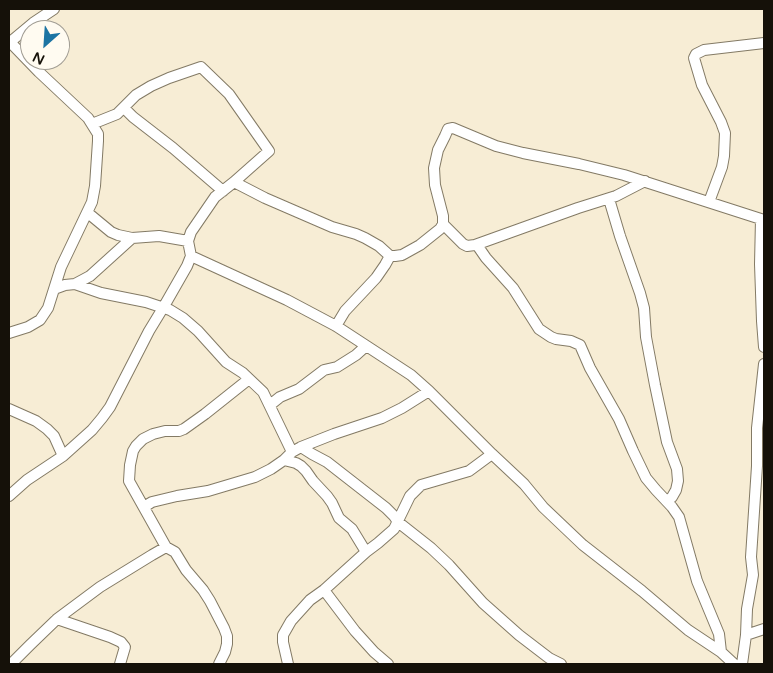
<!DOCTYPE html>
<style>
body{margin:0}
#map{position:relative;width:773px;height:673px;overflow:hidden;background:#f7edd5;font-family:"Varela Round",sans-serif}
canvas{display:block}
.frame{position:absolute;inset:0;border:10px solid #151109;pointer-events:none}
.north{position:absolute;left:20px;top:20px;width:50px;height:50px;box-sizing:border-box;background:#fffbf1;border:1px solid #a19d94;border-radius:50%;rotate:206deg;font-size:14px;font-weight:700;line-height:20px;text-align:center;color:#151109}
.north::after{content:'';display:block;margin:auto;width:18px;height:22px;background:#1c74a3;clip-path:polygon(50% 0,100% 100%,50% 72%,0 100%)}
</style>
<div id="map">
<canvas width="773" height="673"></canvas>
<div class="frame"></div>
<div class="north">N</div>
</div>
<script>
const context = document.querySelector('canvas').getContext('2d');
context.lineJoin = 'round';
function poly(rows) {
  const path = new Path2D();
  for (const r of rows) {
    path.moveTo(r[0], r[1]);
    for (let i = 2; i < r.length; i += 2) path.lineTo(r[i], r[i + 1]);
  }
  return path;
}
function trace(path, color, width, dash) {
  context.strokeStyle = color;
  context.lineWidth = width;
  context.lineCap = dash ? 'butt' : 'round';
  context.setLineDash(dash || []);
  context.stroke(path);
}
const minor = poly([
 [9,43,33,23,54,9],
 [124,108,133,117,173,148,223,191],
 [92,124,117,114,136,95,151,86,169,78,201,67,229,94,269,151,234,182],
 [609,199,620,236,640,293,644,308,646,337,655,385,667,442,677,469,678,481,676,490,672,497,667,501],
 [709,202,722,167,724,156,725,133,721,122,702,85,694,58,696,54,704,50,764,43],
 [88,213,111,232,118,235,132,238],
 [761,219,760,264,762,321,764,347],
 [443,224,463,244,467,246,475,245,578,208,616,196,645,181],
 [477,245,486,258,513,288,539,329,551,337,556,339,571,341,580,345,590,368,619,419,633,451,646,478,656,490,672,507,679,517,697,581,719,634,721,652],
 [191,256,287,300,336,326,411,375,429,391,492,454,524,484,543,507,583,545,642,591,688,630,721,652,734,664],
 [75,284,90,276,132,238,159,236,188,241],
 [54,289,65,285,75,284,101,293,146,302,170,310,183,318,198,331,226,362,243,373,263,392,292,452],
 [336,326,345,311,376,278,385,265,390,256],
 [9,333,28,327,40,320,48,308,61,267,92,202,95,186,98,141,98,134,88,118,39,72,10,42],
 [270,405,280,397,299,389,324,370,337,367,356,355,366,346],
 [9,409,36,421,47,429,54,436,63,456],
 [301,447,312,454,327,462,386,508,394,516,398,522,431,548,449,565,483,603,519,635,549,658,561,664],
 [284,460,296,463,301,466,306,471,313,481,327,496,332,503,339,518,352,529,366,552,378,543,394,529,410,496,421,485,469,471,492,454],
 [9,496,27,480,63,456,92,430,102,418,110,407,149,331,163,308,187,266,191,256,188,241,191,232,215,197,234,182,265,198,332,227,356,234,365,238,379,246,390,256,395,256,402,255,420,245,440,229,443,224,443,216,435,185,434,168,438,150,445,136,448,129,453,128,496,146,523,153,579,164,624,175,764,220],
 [145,509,147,505,152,502,177,496,208,491,255,477,271,469,284,460,292,452,301,447,334,434,382,418,402,408,429,391],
 [166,547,129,481,130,465,133,451,136,446,143,439,153,434,165,431,179,431,184,429,205,414,249,379],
 [324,590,355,631,374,652,388,664],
 [57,619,110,637,121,642,125,647,120,664],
 [746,635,764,629],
 [11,664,30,645,57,619,100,587,152,555,166,547,175,552,186,570,203,590,210,601,224,628,227,636,227,644,225,652,219,664],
 [288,664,283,642,283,635,291,621,310,600,324,590,366,552],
 [742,664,746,635,747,609,753,575,751,557,757,466,757,428,764,364]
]);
trace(minor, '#837a65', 12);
trace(minor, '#fff', 10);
</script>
